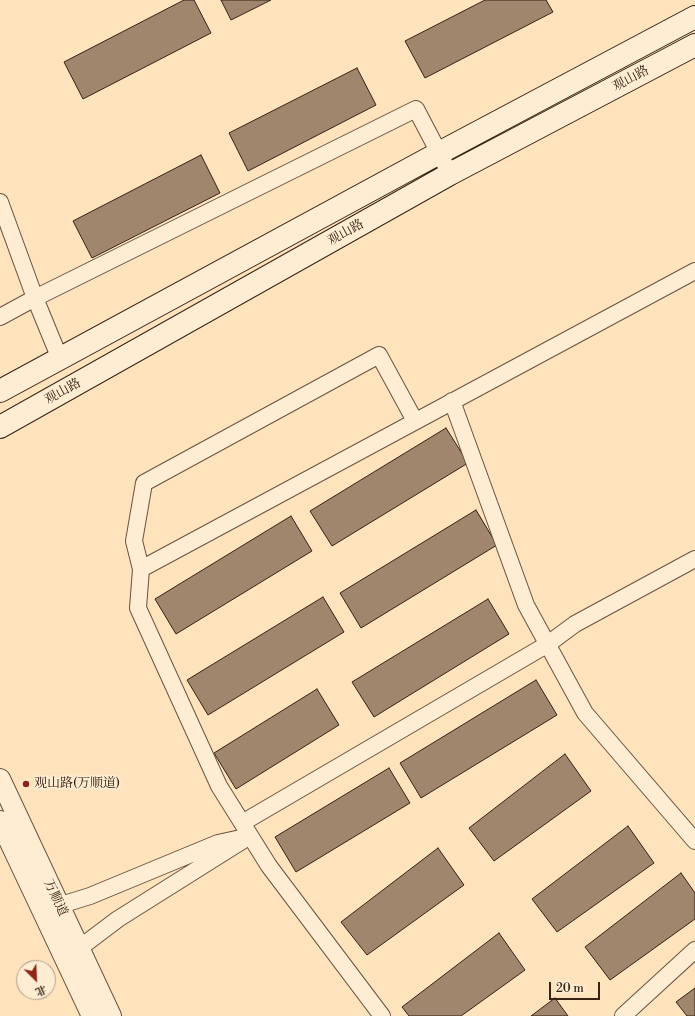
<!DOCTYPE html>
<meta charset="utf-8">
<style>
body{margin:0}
#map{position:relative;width:695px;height:1016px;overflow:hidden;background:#fee3bc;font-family:"Libre Bodoni","Noto Serif SC",serif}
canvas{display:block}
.north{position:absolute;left:16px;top:960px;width:40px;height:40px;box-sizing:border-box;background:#feedd3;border:1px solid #af9b87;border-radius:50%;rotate:156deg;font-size:11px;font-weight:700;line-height:16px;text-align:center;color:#382115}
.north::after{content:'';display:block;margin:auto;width:14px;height:18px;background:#8f2418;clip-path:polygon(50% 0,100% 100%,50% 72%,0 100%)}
.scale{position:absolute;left:549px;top:982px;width:51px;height:18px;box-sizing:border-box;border:2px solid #382115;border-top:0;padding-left:5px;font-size:12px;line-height:14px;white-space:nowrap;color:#382115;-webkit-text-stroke:3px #feedd3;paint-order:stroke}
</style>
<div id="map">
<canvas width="695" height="1016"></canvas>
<div class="north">北</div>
<div class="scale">20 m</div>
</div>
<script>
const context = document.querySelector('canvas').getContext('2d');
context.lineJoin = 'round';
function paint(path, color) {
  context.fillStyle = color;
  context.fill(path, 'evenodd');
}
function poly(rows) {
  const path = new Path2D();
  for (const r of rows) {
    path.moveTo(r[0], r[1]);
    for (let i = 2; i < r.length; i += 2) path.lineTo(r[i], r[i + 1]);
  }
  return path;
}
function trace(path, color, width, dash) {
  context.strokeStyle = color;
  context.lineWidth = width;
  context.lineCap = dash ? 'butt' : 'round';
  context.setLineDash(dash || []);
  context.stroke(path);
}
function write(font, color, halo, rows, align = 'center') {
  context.font = font + ' "Libre Bodoni","Noto Serif SC",serif';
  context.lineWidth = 3.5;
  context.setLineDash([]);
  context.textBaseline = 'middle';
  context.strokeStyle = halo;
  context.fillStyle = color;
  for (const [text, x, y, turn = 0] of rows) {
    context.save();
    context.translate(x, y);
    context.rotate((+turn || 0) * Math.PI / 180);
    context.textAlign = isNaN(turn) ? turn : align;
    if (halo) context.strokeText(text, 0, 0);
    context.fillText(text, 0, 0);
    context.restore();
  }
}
const building = poly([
 [184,0,194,0,211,33,83,99,64,62,184,0],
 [221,0,271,0,231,20,221,0],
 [485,0,546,0,553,12,425,78,405,41,485,0],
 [357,68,376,105,248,171,229,133,357,68],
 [201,155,220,193,92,258,73,221,201,155],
 [446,428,468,463,332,546,310,511,446,428],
 [476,510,497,545,361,628,340,593,476,510],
 [291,516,312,551,176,634,155,599,291,516],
 [323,597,344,632,208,715,187,680,323,597],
 [488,599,509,634,374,717,352,682,488,599],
 [536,680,557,715,421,798,400,763,536,680],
 [317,689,339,725,236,789,214,753,317,689],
 [565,754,591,791,494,861,469,828,565,754],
 [389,768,410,803,296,872,275,837,389,768],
 [628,826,654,863,557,932,532,899,628,826],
 [438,848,464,885,367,955,341,922,438,848],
 [681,873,695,893,695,919,610,980,585,947,681,873],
 [499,933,525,970,461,1016,409,1016,402,1007,499,933],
 [695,988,695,1016,687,1016,676,1002,695,988],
 [555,998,568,1016,531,1016,555,998]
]);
paint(building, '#9f866c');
trace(building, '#382115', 1);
const minor = poly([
 [0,202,35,298,60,359],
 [0,317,35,298,416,109,450,174],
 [452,401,526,605,585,713,695,841],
 [141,569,134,541,144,483,379,355,415,421],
 [242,823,548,644,575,624,695,559],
 [48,909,90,896,218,843,250,836,118,919,69,956],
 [382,1016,269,866,219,786,138,608,141,569,695,271],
 [623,1016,695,950]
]);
const tertiary = poly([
 [0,779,111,1016],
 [0,821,92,1016]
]);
const secondary = poly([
 [0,391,439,153,695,17],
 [0,427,450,174,695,45]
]);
trace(minor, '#6a523f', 18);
trace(tertiary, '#6a523f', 22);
trace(secondary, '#382115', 24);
trace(minor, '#feedd3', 16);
trace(tertiary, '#feedd3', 20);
trace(secondary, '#feedd3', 22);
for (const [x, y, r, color] of [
 [26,784,4,"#8f2418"]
]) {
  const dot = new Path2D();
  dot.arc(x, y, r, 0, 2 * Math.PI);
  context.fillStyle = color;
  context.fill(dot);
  trace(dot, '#feedd3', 1.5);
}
write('13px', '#382115', '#feedd3', [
 ["观山路",631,79,-28],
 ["观山路",346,233,-29],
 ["观山路",63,392,-29],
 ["万顺道",55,898,65]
]);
write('13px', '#382115', '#feedd3', [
 ["观山路(万顺道)",34,784]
], 'left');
</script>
